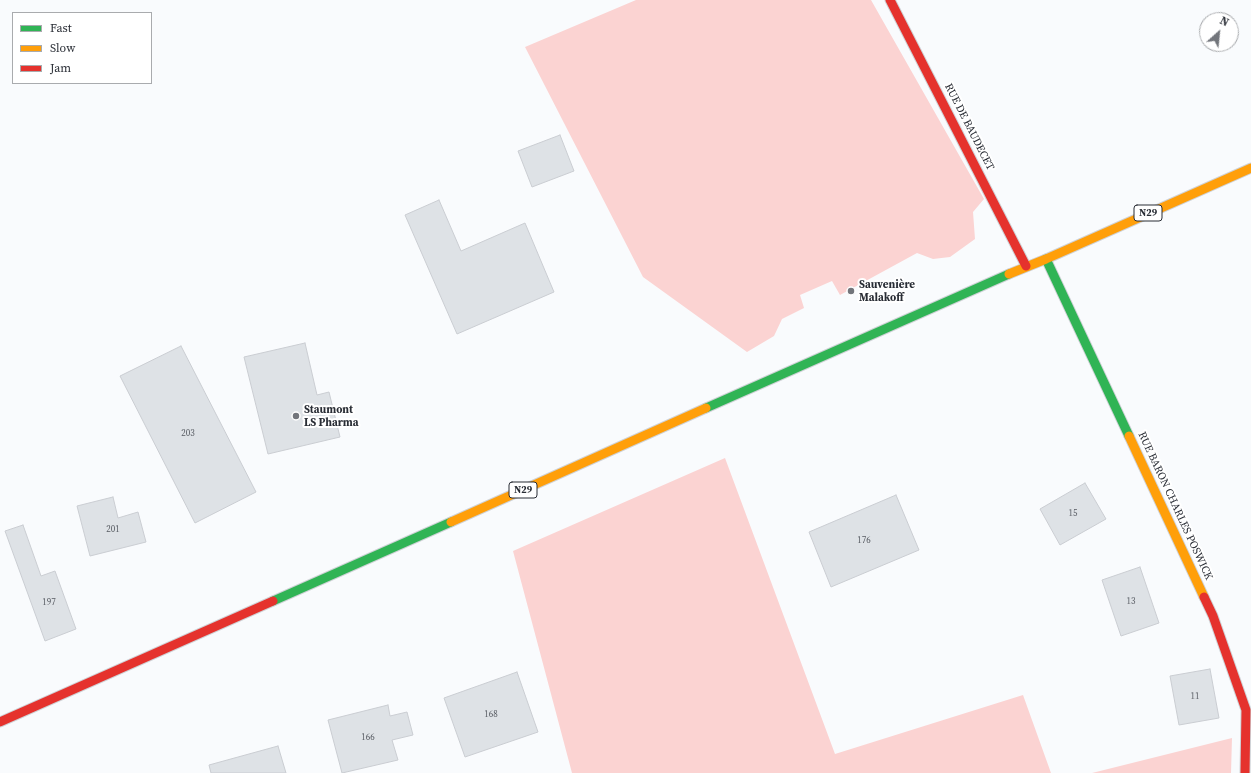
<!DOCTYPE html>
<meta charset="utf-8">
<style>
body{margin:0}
#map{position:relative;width:1251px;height:773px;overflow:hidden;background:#f9fbfd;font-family:"Source Serif 4",serif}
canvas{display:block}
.legend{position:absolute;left:12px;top:12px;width:140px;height:72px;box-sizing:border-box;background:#fff;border:1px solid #a9abae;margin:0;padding:5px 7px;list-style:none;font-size:12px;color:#292d35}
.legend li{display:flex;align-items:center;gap:8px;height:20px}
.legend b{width:20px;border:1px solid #a9abae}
.north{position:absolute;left:1199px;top:12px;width:40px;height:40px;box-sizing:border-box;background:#fff;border:1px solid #a9abae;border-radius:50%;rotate:27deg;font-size:11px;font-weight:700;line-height:16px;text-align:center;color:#292d35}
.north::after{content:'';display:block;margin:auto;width:14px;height:18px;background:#72757b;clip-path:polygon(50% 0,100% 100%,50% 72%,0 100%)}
</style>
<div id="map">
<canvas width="1251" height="773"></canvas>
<ul class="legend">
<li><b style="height:5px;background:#30b455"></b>Fast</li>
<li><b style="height:5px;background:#ff9f0a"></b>Slow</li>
<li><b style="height:5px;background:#e5322d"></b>Jam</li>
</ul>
<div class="north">N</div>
</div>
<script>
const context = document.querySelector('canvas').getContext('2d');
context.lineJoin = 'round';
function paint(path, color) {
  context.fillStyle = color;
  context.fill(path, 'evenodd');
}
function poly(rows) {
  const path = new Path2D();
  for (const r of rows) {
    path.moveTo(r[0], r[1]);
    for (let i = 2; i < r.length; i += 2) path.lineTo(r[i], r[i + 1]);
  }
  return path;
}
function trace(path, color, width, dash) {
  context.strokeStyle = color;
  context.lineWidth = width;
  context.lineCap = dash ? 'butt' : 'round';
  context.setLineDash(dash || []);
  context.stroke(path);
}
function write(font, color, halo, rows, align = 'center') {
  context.font = font + ' "Source Serif 4",serif';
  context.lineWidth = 4;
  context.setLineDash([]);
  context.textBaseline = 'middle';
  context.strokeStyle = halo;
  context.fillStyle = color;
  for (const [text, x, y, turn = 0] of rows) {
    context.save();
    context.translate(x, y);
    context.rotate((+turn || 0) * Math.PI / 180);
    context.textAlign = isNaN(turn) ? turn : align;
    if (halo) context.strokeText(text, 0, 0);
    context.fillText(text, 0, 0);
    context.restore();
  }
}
paint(poly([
 [636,0,871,0,984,199,973,212,975,239,950,257,933,259,917,253,840,295,832,281,800,295,804,308,782,319,774,336,747,352,643,277,525,47],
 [725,458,835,754,1023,695,1051,773,572,773,513,551],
 [1232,738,1231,773,1092,773]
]), '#fbd3d2');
const building = poly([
 [560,135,574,171,532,187,518,151,560,135],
 [439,200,461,251,525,223,554,292,457,334,405,215,439,200],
 [305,343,317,395,329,392,340,437,268,454,244,357,305,343],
 [181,346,256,492,195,523,120,376,181,346],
 [1085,483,1106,519,1060,545,1040,509,1085,483],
 [896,495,919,550,831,587,809,532,896,495],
 [113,497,118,518,138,512,146,542,90,556,77,506,113,497],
 [23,525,41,576,55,571,76,629,45,641,5,531,23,525],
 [1140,567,1159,623,1121,636,1102,580,1140,567],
 [1210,669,1219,718,1179,725,1170,676,1210,669],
 [517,672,538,732,465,757,444,698,517,672],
 [388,705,390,716,407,712,413,735,392,740,398,760,342,773,328,720,388,705],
 [278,746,286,773,211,773,209,765,278,746]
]);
paint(building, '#dee2e6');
trace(building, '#cacdd2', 1);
const fast = poly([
 [1046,259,1129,436],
 [706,408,1009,274],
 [273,601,451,522]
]);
const slow = poly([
 [1009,274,1046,259,1251,168],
 [1129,436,1204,597],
 [451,522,706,408]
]);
const jam = poly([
 [890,0,1026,266],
 [1204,597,1213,616,1246,710,1245,773],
 [0,722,273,601]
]);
trace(fast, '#cfd2d6', 11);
trace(slow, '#cfd2d6', 11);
trace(jam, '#cfd2d6', 11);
trace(fast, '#30b455', 9);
trace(slow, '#ff9f0a', 9);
trace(jam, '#e5322d', 9);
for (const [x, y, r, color] of [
 [851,291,4,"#72757b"],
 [296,416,4,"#72757b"]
]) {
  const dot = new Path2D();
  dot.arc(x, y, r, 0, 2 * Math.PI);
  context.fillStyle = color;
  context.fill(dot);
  trace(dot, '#fff', 1.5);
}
write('9px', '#575b62', null, [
 ["203",188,434],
 ["15",1073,514],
 ["201",113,530],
 ["176",864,541],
 ["13",1131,602],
 ["197",49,603],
 ["11",1195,697],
 ["168",491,715],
 ["166",368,738]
]);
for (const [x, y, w] of [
 [1148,213,28],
 [523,490,28]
]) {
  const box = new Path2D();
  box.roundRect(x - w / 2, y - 8, w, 16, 3);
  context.fillStyle = '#fff';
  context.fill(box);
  trace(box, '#292d35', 1);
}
write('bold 10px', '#292d35', null, [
 ["N29",1148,213],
 ["N29",523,490]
]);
write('11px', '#292d35', '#fff', [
 ["RUE DE BAUDECET",969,127,63],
 ["RUE BARON CHARLES POSWICK",1175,506,65]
]);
write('bold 11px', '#292d35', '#fff', [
 ["Sauvenière",859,285],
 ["Malakoff",859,298],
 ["Staumont",304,410],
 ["LS Pharma",304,423]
], 'left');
</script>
